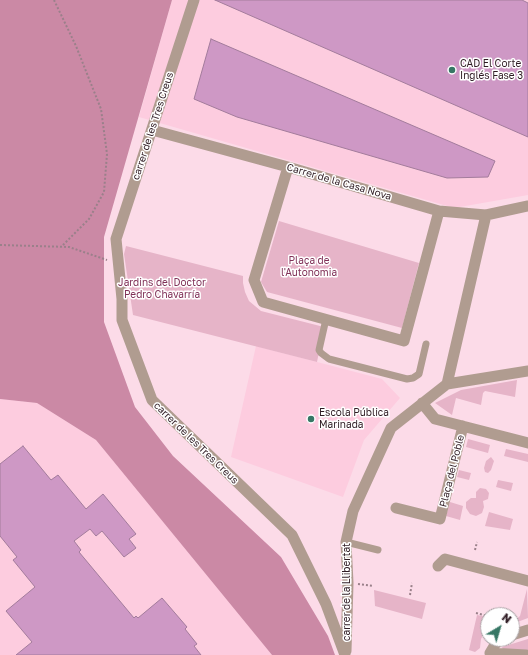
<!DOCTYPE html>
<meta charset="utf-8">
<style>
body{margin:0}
#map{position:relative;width:528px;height:655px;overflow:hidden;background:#fcdbe8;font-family:"Golos Text",sans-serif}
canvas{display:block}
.north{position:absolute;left:480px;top:607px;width:40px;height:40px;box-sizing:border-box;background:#fff;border:1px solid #aca4a7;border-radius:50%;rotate:38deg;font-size:11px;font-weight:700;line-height:16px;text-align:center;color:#2f1c24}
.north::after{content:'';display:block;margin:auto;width:14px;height:18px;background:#377765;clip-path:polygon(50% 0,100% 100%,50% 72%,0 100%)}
</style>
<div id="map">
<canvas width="528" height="655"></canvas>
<div class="north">N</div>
</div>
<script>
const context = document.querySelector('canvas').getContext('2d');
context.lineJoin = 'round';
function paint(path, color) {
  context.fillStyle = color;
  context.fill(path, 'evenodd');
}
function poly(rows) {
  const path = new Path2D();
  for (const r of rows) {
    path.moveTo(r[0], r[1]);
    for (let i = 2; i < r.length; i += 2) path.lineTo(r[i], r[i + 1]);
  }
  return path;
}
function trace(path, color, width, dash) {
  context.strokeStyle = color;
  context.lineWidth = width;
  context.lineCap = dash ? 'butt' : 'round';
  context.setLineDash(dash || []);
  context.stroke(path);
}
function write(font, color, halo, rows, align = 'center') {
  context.font = font + ' "Golos Text",sans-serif';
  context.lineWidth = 3;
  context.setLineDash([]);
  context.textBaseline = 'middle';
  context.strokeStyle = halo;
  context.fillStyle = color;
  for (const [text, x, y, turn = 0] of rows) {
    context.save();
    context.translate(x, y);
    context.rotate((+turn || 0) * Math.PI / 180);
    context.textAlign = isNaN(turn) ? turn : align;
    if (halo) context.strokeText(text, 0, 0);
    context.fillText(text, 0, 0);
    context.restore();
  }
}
paint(poly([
 [172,0,528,0,528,195,454,208,139,117],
 [256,346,382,379,400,398,364,440,343,497,231,457],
 [0,399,37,403,96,440,272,655,0,655]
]), '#fdccdf');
paint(poly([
 [279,221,419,263,402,328,267,292,261,282],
 [126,246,243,276,243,283,245,292,249,301,261,311,324,327,317,362,133,315,124,254],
 [517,380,515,397,485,391,483,393,481,405,456,398,452,415,435,403,461,390],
 [468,439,490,445,488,453,466,447],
 [506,449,528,454,528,462,504,456],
 [491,457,494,461,491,470,488,473,485,472,484,468,486,461],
 [459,470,471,473,469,480,457,477],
 [498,480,513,483,511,491,496,487],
 [480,488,486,489,489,493,488,499,483,501,484,507,482,513,476,516,470,514,466,508,466,502,471,498,476,498,476,492],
 [450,502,463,506,460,520,446,516],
 [489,512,513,519,510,530,485,526],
 [527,589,528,618,512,624,512,619,515,620,520,616],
 [374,590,426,603,422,619,375,606],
 [477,615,488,617,488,632,484,633,481,639,480,648,475,652,469,650],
 [528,639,528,651,503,650,502,647]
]), '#e6b4c8');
paint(poly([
 [0,0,172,0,104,237,104,322,135,407,173,456,281,557,328,636,335,655,272,655,96,440,37,403,0,399]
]), '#cb89a5');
const building = poly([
 [215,0,522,0,528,3,528,137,215,0],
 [211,39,495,161,488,177,447,178,237,117,194,99,211,39],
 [23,446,51,480,58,475,86,509,103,494,136,534,129,539,136,548,124,557,102,531,96,536,90,529,74,541,81,550,79,552,134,618,136,616,138,618,162,598,187,627,185,629,197,644,194,646,201,655,16,655,32,642,6,611,35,587,13,560,17,557,0,536,0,464,23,446]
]);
paint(building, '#ce98c5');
trace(building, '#a37c9c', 1);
trace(poly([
 [54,0,76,46,101,109,107,154,104,192,89,219,61,247],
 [0,245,69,247,107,260],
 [475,550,477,542],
 [358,584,373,586],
 [410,595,412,583],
 [476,613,488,616]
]), '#9a808a', 2, [2, 2]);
trace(poly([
 [326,319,319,350,321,353,329,359,407,379,413,378,419,374,426,344],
 [346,542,378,550]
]), '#b09c90', 7);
trace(poly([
 [194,0,116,239,122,299,122,320,152,400,292,535,326,604,345,655],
 [152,130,288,167,439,211,486,215,528,206],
 [288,167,254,280,263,302,404,341,439,211],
 [447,384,486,215],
 [422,403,435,419,528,443],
 [396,508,440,519,463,426],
 [438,566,445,559,528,581],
 [512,635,528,630],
 [346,651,348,583,346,542,353,511,391,428,447,384,528,371],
 [490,653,526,655],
 [490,653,496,643,502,639]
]), '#b09c90', 11);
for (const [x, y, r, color] of [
 [452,70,4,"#377765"],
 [311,419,4,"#377765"]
]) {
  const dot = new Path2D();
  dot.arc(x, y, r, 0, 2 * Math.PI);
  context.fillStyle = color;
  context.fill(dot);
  trace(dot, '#fff', 1.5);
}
write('10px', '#2f1c24', '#fff', [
 ["CAD El Corte",460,64],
 ["Inglés Fase 3",460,76],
 ["Escola Pública",319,413],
 ["Marinada",319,425]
], 'left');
write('10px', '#2f1c24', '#fff', [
 ["carrer de les Tres Creus",153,126,-72],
 ["Carrer de la Casa Nova",339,182,16],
 ["carrer de les Tres Creus",196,443,44],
 ["Plaça del Poble",452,471,-76],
 ["carrer de la Llibertat",347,592,-90]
]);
write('10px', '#803158', '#fff', [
 ["Plaça de",309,261],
 ["l'Autonomia",309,273],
 ["Jardins del Doctor",162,283],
 ["Pedro Chavarría",162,295]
]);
</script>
